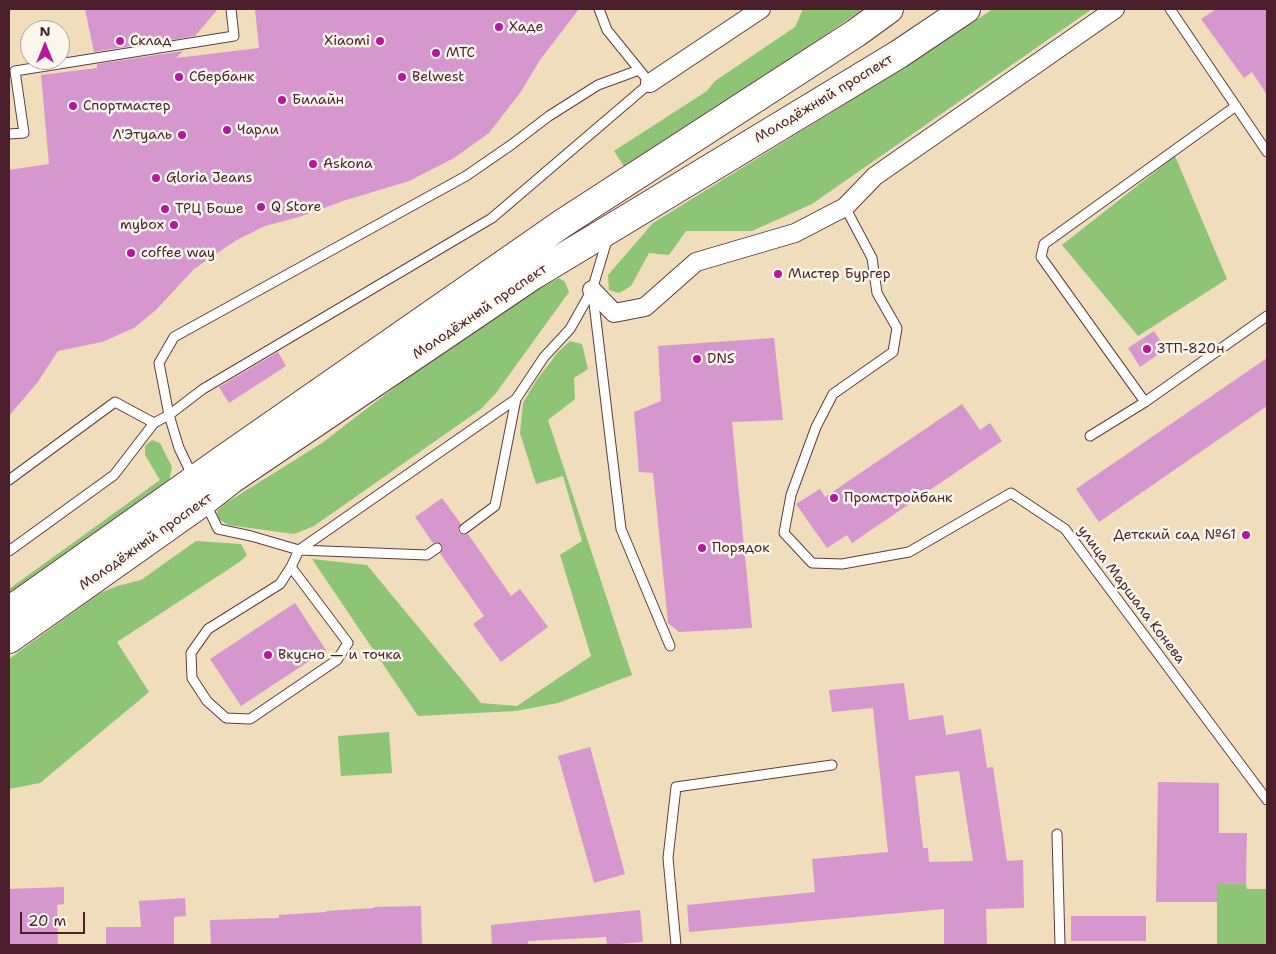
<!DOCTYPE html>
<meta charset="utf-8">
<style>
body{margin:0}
#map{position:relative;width:1276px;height:954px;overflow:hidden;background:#efddbb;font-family:"Shantell Sans",sans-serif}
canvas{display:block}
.frame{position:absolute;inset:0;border:10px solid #4a1f2b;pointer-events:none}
.north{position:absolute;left:20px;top:20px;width:50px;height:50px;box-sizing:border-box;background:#fbf7ec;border:1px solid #b4a19f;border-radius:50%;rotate:0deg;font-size:14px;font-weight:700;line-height:20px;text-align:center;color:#4a1f2b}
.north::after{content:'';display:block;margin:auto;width:18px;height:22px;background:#b5179e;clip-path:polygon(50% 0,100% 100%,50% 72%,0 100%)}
.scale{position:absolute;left:20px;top:912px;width:65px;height:22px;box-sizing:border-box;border:2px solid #4a1f2b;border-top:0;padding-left:6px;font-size:15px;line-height:18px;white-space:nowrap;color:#4a1f2b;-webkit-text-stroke:4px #fbf7ec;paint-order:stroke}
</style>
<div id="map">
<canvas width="1276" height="954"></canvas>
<div class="frame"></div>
<div class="north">N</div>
<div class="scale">20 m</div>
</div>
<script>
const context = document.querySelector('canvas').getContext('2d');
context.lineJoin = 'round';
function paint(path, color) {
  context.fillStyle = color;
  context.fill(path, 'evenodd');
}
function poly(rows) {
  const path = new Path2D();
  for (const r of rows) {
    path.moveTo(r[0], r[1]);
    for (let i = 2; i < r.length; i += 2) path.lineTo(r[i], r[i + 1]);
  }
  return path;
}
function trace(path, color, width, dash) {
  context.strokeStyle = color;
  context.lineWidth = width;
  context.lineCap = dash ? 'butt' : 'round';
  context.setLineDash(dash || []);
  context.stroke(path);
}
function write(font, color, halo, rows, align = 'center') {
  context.font = font + ' "Shantell Sans",sans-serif';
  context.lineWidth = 5;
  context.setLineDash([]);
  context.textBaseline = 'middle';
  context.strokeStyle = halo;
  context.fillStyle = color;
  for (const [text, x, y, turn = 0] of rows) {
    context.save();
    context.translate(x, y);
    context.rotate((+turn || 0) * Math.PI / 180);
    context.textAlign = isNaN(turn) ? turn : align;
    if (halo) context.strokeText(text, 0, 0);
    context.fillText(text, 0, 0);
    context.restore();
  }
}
paint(poly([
 [803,9,863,9,627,171,614,151,707,91,715,81,795,27],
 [993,9,1092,9,812,204,752,231,686,231,669,255,649,253,631,286,619,293,609,290,608,275,653,223,921,57],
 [1175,156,1227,279,1138,336,1062,245],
 [559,278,565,282,569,292,496,393,481,409,314,526,294,534,228,525,218,519,217,511,226,503,322,443,412,374,522,298],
 [570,341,582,344,588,369,574,378,575,399,548,420,632,675,558,703,516,711,418,716,312,559,367,565,481,703,517,706,591,656,560,555,582,541,563,476,536,484,520,433,523,403,536,381,558,352],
 [152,440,160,443,172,467,169,481,9,600,9,589,160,480,145,455,145,446],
 [196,541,241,544,247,555,241,561,117,642,149,692,40,783,9,789,9,659,100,593,117,586,141,580],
 [389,732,392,773,341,776,338,736],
 [1217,883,1246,884,1247,889,1267,889,1267,945,1217,945]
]), '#8ec476');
paint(poly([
 [85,9,218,9,195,36,94,52],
 [255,9,579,9,540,60,520,93,489,133,454,158,409,181,343,201,299,217,265,226,235,241,194,269,156,310,134,328,102,342,58,351,37,383,9,416,9,170,49,164,41,75,97,68,97,64,183,51,176,58,259,48],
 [1216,9,1267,9,1267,95,1252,72,1244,78,1201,19],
 [1154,331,1166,349,1140,367,1128,348],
 [774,338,783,420,732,422,752,628,679,632,668,623,653,473,639,472,634,412,661,401,658,346],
 [278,352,286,366,229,403,219,387],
 [1267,358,1267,406,1099,522,1076,489],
 [962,404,980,430,990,423,1002,441,852,543,847,535,827,548,796,504,820,489,825,497],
 [442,498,461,524,458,529,459,533,464,535,468,534,511,596,520,589,548,627,501,662,473,624,484,616,440,553,443,548,442,544,437,542,433,543,415,517],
 [295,603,326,650,241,706,210,659],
 [904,683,909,720,943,715,946,735,981,729,987,768,993,767,1007,861,1023,860,1024,908,986,909,987,945,944,945,944,909,689,932,687,905,815,892,812,859,888,852,873,708,832,712,829,690],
 [959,771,973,861,929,862,928,848,923,848,915,776],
 [590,747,625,874,594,883,558,756],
 [1158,782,1219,783,1219,833,1247,833,1246,884,1217,883,1217,902,1156,902],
 [64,887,64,904,57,905,58,945,9,945,9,889],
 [185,898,186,916,174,917,174,945,106,945,106,927,141,927,139,901],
 [421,906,422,945,211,945,210,920,279,918,279,915,326,912,326,911,374,908,374,907],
 [640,910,643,942,607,945,606,937,528,941,528,945,492,945,491,925],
 [1071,916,1146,916,1146,941,1071,941]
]), '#d597ce');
const lane = poly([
 [1170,9,1267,152],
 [1236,106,1044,244,1041,257,1145,402,1267,316],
 [9,134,24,133,15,71,234,36,231,9],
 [845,207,872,258,877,293,897,328,893,352,833,394,816,427,791,495,784,533,812,563,842,564,909,552,1011,493,1065,529,1267,800],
 [593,295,621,529,670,646],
 [1090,436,1145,402],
 [193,477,179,448,169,415,159,363,174,337,466,176,511,145,549,116,598,85,639,70],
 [9,480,115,402,154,423],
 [205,502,218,529,251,536,299,550,516,399,544,357,570,329,592,290,608,237],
 [464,529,495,506,516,399],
 [9,551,114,475,154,423,169,415,203,389,492,218,650,83,607,30,599,9],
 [291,567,348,643,337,660,250,719,226,718,207,701,192,678,191,653,208,629,280,584,291,567,299,550,427,555,437,548],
 [1057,834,1060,945],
 [676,945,668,858,676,787,832,765]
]);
const street = poly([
 [650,83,761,9],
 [592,290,614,313,645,307,696,262,795,233,845,207,875,176,1115,9]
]);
const primary = poly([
 [9,611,221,461,563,223,856,33,889,9],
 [9,639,204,501,232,479,532,276,610,229,899,54,966,9]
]);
trace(lane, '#633c41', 11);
trace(street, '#633c41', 20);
trace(primary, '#633c41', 30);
trace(lane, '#fff', 9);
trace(street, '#fff', 18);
trace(primary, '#fff', 28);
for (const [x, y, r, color] of [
 [499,27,5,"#b5179e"],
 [120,41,5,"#b5179e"],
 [380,41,5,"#b5179e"],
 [436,53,5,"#b5179e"],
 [179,77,5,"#b5179e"],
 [402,77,5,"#b5179e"],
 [282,100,5,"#b5179e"],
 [73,106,5,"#b5179e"],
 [227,130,5,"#b5179e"],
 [182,135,5,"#b5179e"],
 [313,164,5,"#b5179e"],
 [156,178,5,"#b5179e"],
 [261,207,5,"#b5179e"],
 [165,209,5,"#b5179e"],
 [174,225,5,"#b5179e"],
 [131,253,5,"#b5179e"],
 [778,274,5,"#b5179e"],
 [1147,349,5,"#b5179e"],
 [697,359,5,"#b5179e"],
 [834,498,5,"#b5179e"],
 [1246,535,5,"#b5179e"],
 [702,548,5,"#b5179e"],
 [268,655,5,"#b5179e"]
]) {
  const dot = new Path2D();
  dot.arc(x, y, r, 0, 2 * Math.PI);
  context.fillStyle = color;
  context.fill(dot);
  trace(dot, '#fbf7ec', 2);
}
write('14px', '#4a1f2b', '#fbf7ec', [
 ["Хаде",509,27],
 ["Склад",130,41],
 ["Xiaomi",370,41,"right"],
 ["МТС",446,53],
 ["Сбербанк",189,77],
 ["Belwest",412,77],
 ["Билайн",292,100],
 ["Спортмастер",83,106],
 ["Чарли",237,130],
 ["Л'Этуаль",172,135,"right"],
 ["Askona",323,164],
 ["Gloria Jeans",166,178],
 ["Q Store",271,207],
 ["ТРЦ Боше",175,209],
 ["mybox",164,225,"right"],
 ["coffee way",141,253],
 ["Мистер Бургер",788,274],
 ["ЗТП-820н",1157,349],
 ["DNS",707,359],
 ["Промстройбанк",844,498],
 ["Детский сад №61",1236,535,"right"],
 ["Порядок",712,548],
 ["Вкусно — и точка",278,655]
], 'left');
write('14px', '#4a1f2b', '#fbf7ec', [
 ["Молодёжный проспект",824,99,-31],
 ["Молодёжный проспект",480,312,-34],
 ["Молодёжный проспект",146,542,-35],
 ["улица Маршала Конева",1131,595,53]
]);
</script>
